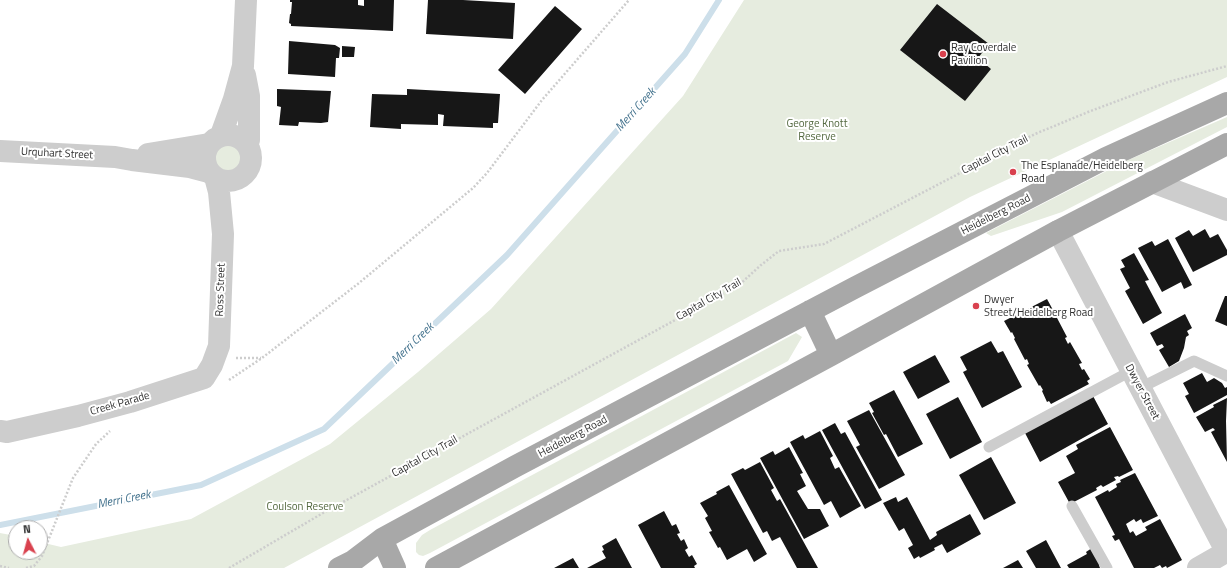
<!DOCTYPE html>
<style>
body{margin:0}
#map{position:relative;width:1227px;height:568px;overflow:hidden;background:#fff;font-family:"Titillium Web",sans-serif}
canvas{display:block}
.north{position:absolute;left:8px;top:520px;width:40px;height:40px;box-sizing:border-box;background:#fff;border:1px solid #acacac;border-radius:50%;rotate:354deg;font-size:11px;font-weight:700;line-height:16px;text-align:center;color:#303030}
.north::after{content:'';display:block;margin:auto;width:14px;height:18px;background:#d9414e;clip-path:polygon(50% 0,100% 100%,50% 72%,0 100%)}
</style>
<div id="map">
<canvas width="1227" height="568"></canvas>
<div class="north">N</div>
</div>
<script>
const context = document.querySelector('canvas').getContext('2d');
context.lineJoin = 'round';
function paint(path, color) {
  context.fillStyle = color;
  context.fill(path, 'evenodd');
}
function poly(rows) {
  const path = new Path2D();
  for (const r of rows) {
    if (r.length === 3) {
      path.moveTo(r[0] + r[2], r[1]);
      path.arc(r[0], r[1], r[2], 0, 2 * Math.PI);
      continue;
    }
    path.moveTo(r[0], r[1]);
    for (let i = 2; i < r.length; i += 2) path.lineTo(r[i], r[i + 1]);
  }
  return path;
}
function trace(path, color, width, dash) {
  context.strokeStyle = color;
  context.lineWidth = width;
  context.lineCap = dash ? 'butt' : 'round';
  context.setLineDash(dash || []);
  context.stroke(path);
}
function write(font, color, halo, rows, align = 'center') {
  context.font = font + ' "Titillium Web",sans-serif';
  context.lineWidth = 4;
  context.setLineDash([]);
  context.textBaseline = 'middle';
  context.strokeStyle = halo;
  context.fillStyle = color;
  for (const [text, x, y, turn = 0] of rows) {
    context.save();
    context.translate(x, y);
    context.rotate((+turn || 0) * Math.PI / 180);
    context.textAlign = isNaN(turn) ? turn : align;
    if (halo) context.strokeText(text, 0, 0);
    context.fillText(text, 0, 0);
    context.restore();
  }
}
paint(poly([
 [744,0,1227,0,1227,77,970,197,284,568,0,568,0,533,16,536,16,552,40,552,40,542,61,547,191,519,330,444,418,372,491,309,683,96],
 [1227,117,1227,127,1062,212,991,236,986,233,1126,161],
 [229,158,14],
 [796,333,802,337,788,361,430,553,423,556,419,555,416,552,416,543,422,535,430,530]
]), '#e6ecdf');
trace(poly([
 [0,525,201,485,324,429,507,255,685,54,719,0]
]), '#cddfea', 6);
paint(poly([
 [290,0,358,0,358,5,364,6,364,0,394,0,393,31,291,26,291,24,289,23,290,14,291,14,292,2,290,2],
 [428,0,463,0,515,3,513,39,426,34],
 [937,4,989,44,978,58,991,69,965,101,900,50],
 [555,6,582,29,525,94,498,70],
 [289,41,335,45,340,48,339,58,336,58,335,77,288,74],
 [342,46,355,47,354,57,342,57],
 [277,89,331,91,328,122,321,123,299,122,298,126,279,125,281,107,277,106],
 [407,89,500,94,498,123,493,123,493,128,443,126,444,115,438,114,438,125,401,124,401,129,370,127,372,94,407,95],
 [1205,229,1210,238,1218,234,1227,250,1227,255,1193,272,1175,238,1189,230,1193,236],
 [1168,239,1192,285,1184,289,1181,282,1162,292,1138,248,1152,241,1155,246],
 [1134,253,1149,280,1145,281,1162,313,1143,324,1125,291,1130,288,1120,269,1125,267,1121,260],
 [1225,296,1227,296,1227,326,1215,321],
 [1047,299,1053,310,1051,312,1054,318,1056,316,1067,337,1065,338,1068,344,1070,342,1082,363,1079,364,1082,370,1084,369,1090,379,1087,381,1089,384,1051,404,1049,401,1047,402,1042,391,1043,390,1040,385,1039,386,1027,365,1029,364,1027,359,1025,360,1014,339,1015,338,1012,332,1011,333,1004,321],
 [1185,314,1192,328,1187,331,1189,335,1186,337,1184,348,1179,361,1169,367,1159,350,1164,347,1162,344,1157,346,1150,333],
 [991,341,998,353,1003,351,1022,387,982,408,963,372,967,370,960,357],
 [935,355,950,382,918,399,903,372],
 [1202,373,1207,382,1214,378,1222,383,1225,388,1227,387,1227,395,1194,413,1185,396,1189,394,1183,383],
 [894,390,923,444,898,457,886,434,884,435,872,413,874,412,869,403],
 [1093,396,1108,424,1040,462,1025,433],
 [958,397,982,442,950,459,926,414],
 [1227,398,1226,421,1227,462,1211,432,1215,430,1213,428,1205,432,1196,417,1214,407,1213,405],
 [869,410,905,475,879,489,856,447,860,445,847,421],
 [835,423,841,434,845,432,882,500,865,509,822,430],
 [1110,427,1133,470,1119,477,1118,476,1114,477,1116,480,1103,487,1101,485,1096,488,1097,490,1070,504,1058,482,1075,473,1066,456,1078,449,1076,445],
 [820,431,833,456,830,458,835,469,839,467,861,506,840,518,831,501,824,505,790,442,803,435,805,439],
 [789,447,803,473,800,474,806,486,797,491,808,509,820,509,829,526,804,539,760,458,773,451,775,455],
 [991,457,1016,503,984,520,959,475],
 [760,462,774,488,771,490,777,501,780,499,818,568,797,568,780,537,772,541,767,531,763,533,731,474,743,468,745,470],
 [1135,473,1158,516,1143,523,1141,519,1136,522,1134,519,1126,524,1130,533,1133,531,1136,536,1147,530,1145,527,1160,519,1182,560,1167,568,1166,566,1162,568,1160,565,1154,568,1134,568,1119,539,1115,541,1112,536,1115,535,1095,497,1108,490,1109,492,1117,487,1116,484,1121,482,1120,480],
 [729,485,767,554,754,562,747,549,727,560,720,547,718,548,709,532,712,531,705,518,708,516,700,503,717,494,716,492],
 [896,497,898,502,907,497,930,540,937,535,936,532,970,514,981,534,947,553,942,544,934,548,935,550,920,558,919,556,914,559,908,548,913,545,904,528,899,531,883,503],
 [664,511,672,526,676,524,680,533,677,534,681,541,684,539,688,548,685,550,689,557,692,555,697,564,694,566,695,568,661,568,638,525],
 [616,538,632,568,587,568,606,558,602,551,604,550,602,546],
 [1046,540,1061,568,1036,568,1026,551],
 [1092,548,1101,564,1099,565,1100,568,1069,568,1067,565,1087,554,1086,552],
 [573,558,579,568,554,568],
 [1018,560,1023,568,1003,568]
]), '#171717');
trace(poly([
 [236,358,261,358],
 [229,380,262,358,359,283,473,188,487,173,542,100,629,0],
 [0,566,9,568],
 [26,568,34,566,42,556,73,478,96,444,110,431],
 [229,568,323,513,739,285,761,265,779,251,824,244,1035,134,1088,112,1168,82,1227,66]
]), '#cdcdcd', 2.5, [2, 2]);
trace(poly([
 [1140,388,1194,361,1227,376],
 [989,447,1131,371],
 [1072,506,1107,568]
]), '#cdcdcd', 11);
trace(poly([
 [245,75,249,96,249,140,247,145],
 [228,158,23],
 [221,135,234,99,243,66,246,0],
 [0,151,115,157,132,160,190,167,209,172],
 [148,154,209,144],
 [1152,182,1227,210],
 [1058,231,1227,553],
 [0,431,7,432,78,416,130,402,204,378,212,365,219,346,223,234,219,192,215,177],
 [1198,568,1226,552]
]), '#cdcdcd', 22);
trace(poly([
 [810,311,831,355],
 [382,539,395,568],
 [339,568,353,561,382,539,516,466,856,287,1106,158,1227,103],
 [436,568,831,355,1058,231,1227,144]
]), '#a8a8a8', 22);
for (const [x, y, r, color] of [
 [943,54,4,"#d9414e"],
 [1013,172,4,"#d9414e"],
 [976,306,4,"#d9414e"]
]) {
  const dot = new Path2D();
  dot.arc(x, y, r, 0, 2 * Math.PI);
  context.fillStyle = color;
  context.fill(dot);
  trace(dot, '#fff', 1.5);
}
write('11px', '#303030', '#fff', [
 ["Ray Coverdale",951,48],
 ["Pavilion",951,61],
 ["The Esplanade/Heidelberg",1021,166],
 ["Road",1021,179],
 ["Dwyer",984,300],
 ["Street/Heidelberg Road",984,313]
], 'left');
write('11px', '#546940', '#fff', [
 ["George Knott",817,124],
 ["Reserve",817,137],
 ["Coulson Reserve",305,507]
]);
write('11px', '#303030', '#fff', [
 ["Urquhart Street",57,154,3],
 ["Capital City Trail",995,155,-27],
 ["Heidelberg Road",996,215,-27],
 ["Ross Street",221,290,-88],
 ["Capital City Trail",709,300,-30],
 ["Dwyer Street",1142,392,62],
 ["Creek Parade",120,404,-16],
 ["Heidelberg Road",573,437,-28],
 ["Capital City Trail",425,457,-29]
]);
write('italic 12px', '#43728d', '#fff', [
 ["Merri Creek",636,110,-48],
 ["Merri Creek",413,344,-44],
 ["Merri Creek",124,500,-11]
]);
</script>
